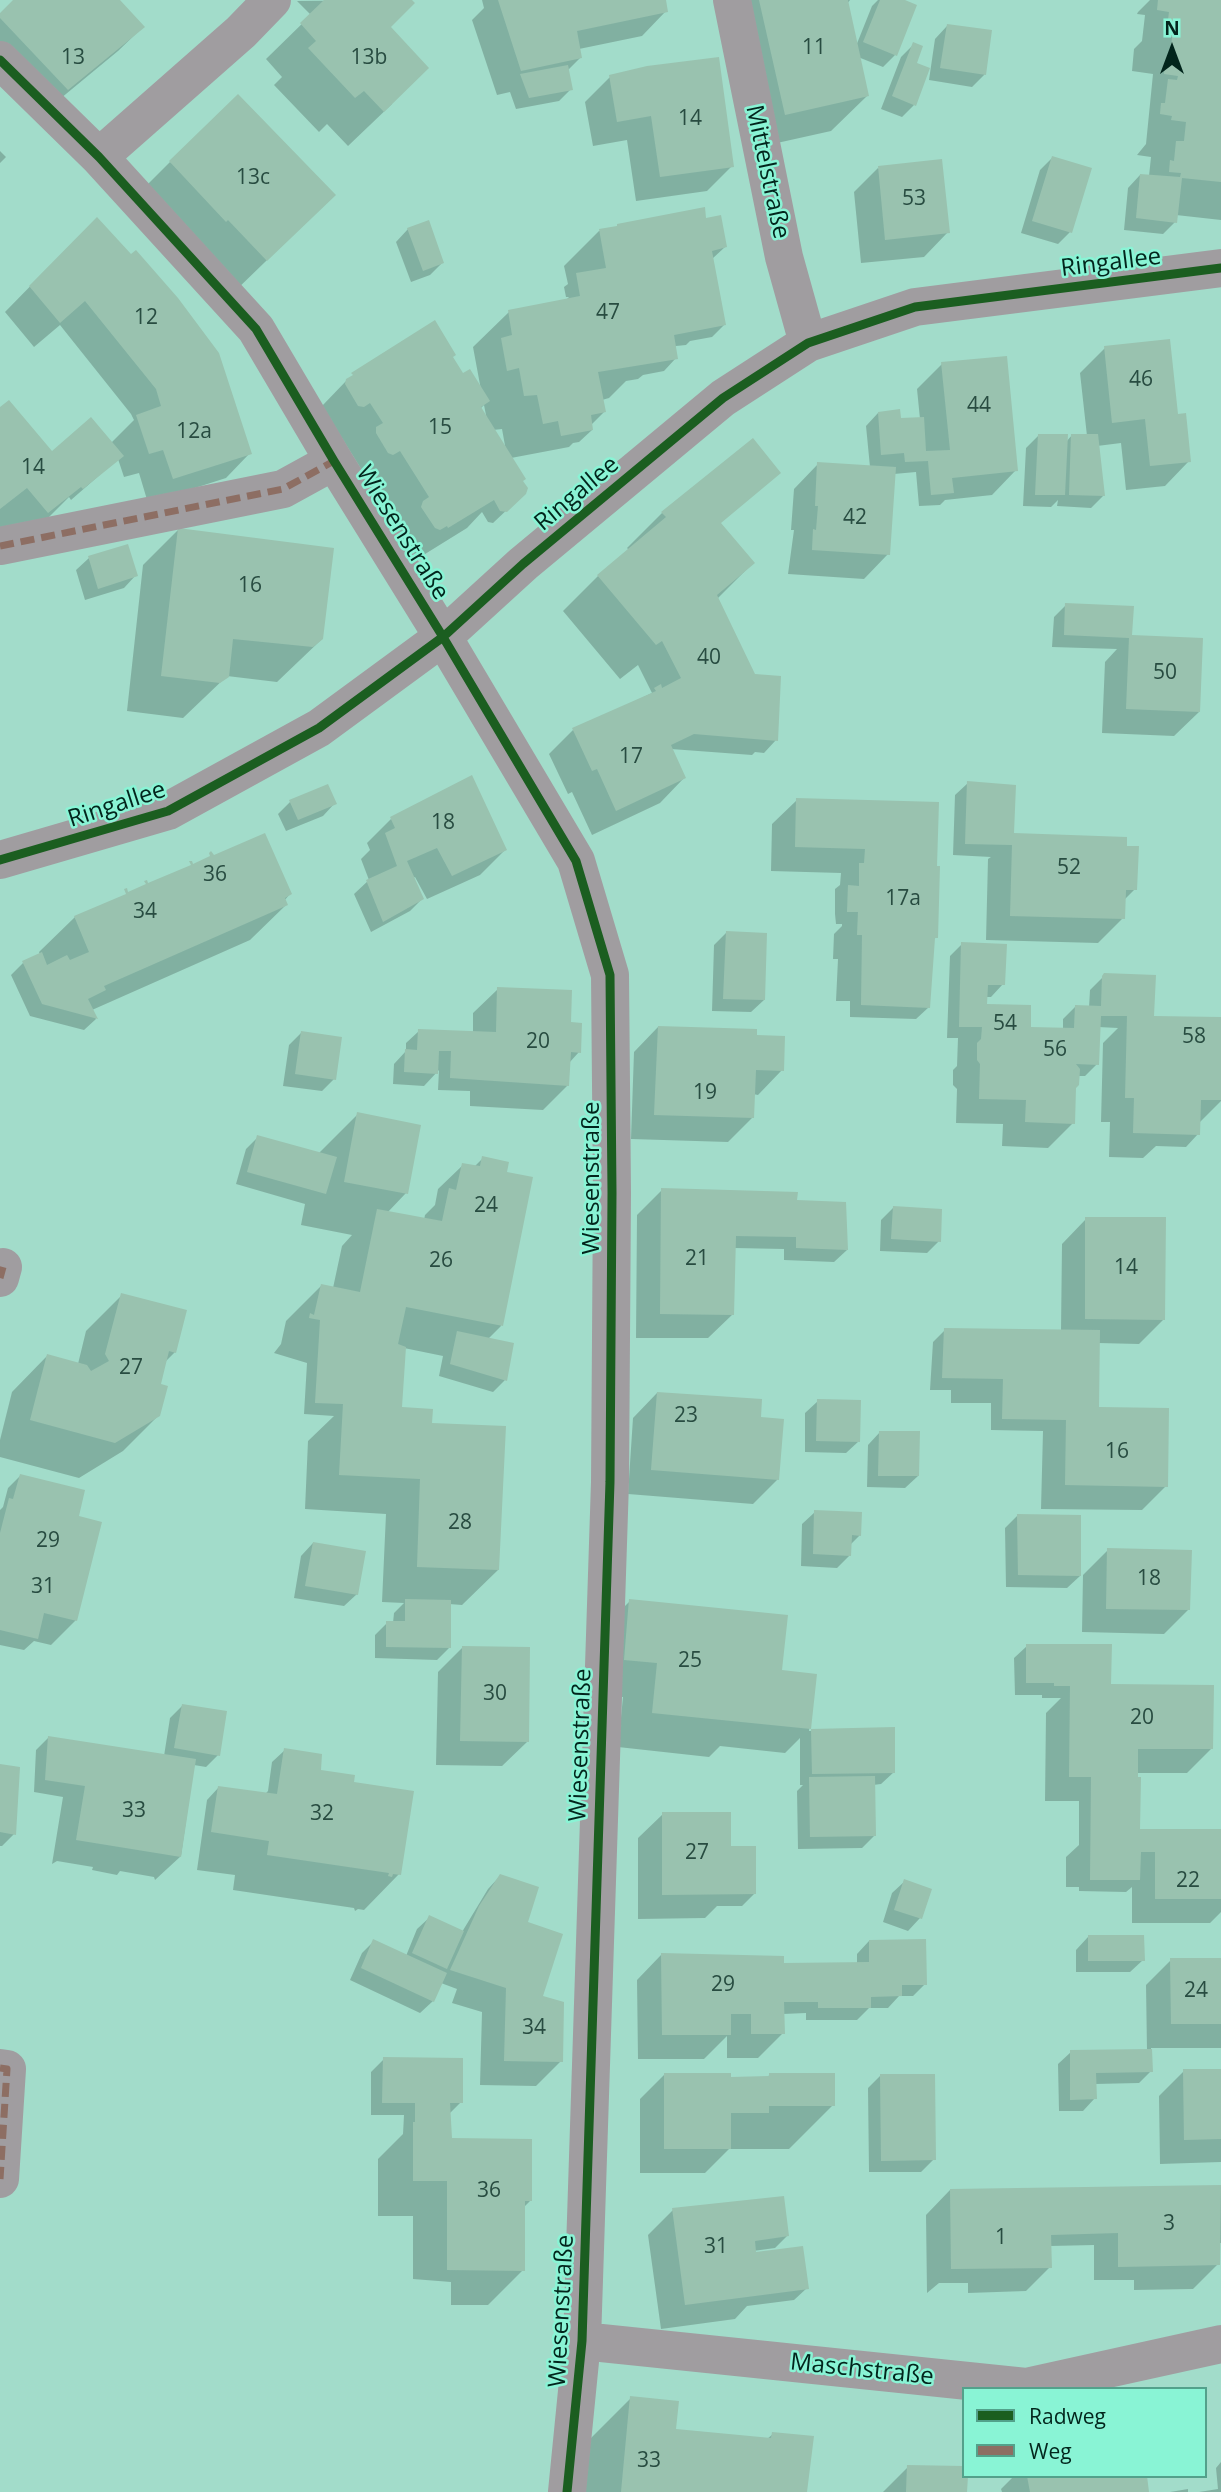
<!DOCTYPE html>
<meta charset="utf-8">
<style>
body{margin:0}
#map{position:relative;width:1221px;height:2492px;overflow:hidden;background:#a2dcca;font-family:"Open Sans",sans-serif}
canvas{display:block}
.legend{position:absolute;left:962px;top:2387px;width:245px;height:91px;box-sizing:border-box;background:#89f4d5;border:2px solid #53a18b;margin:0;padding:9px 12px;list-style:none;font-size:21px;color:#02251c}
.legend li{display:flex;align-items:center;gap:14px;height:35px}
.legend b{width:35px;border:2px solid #53a18b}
.north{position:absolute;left:1137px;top:14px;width:70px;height:70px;-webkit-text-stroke:5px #89f4d5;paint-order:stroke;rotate:0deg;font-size:19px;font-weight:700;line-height:28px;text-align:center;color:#02251c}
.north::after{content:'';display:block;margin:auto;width:24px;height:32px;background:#02251c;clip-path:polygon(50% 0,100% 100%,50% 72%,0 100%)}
</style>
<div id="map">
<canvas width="1221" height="2492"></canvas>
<ul class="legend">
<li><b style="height:9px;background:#1b5e20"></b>Radweg</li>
<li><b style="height:9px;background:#8d6e63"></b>Weg</li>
</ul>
<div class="north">N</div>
</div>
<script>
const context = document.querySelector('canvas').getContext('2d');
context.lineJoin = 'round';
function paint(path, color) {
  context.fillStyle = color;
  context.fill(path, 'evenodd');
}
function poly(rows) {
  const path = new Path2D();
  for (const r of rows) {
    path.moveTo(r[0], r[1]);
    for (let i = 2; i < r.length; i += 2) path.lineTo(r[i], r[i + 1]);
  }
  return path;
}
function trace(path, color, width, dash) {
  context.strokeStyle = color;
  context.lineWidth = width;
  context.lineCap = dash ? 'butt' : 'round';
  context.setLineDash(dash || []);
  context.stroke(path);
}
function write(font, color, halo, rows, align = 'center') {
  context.font = font + ' "Open Sans",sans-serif';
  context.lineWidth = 5;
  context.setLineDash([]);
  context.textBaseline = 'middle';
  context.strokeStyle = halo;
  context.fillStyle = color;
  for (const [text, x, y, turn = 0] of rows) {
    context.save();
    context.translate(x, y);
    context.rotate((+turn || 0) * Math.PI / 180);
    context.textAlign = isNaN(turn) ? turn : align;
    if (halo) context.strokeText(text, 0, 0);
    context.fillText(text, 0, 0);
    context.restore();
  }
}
paint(poly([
 [16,0,118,0,143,27,118,51,43,113,0,68,0,15],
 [409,0,389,27,392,104,348,146,327,124,319,132,274,85,282,77,266,59,311,15,297,1],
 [482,0,664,0,666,11,642,36,579,49,580,58,567,71,571,89,559,101,516,109,510,92,497,95,472,20,484,8],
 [725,0,850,0,847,4,856,46,872,6,878,0,900,0,895,55,883,67,858,57,867,96,831,131,750,149],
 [1150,0,1221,0,1221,220,1176,215,1175,222,1163,234,1124,230,1128,188,1140,175,1149,176,1151,157,1137,155,1146,144,1153,74,1132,71,1134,49,1142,41,1145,15,1137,14,1138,12],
 [947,26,985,74,972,87,929,80,935,39],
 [914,44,914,105,902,117,881,109,901,57],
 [610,77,732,166,707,191,636,201,627,140,593,146,585,102],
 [0,151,6,157,0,163],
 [1052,158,1070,232,1058,244,1021,233,1040,170],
 [170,162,298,230,231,295,135,197],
 [878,168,948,232,924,257,861,263,854,192],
 [96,219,131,256,250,453,226,478,148,503,139,473,124,477,118,459,71,500,69,497,45,521,0,533,0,409,52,453,111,443,134,420,131,414,60,325,34,347,5,312],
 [705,220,725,247,712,259,724,325,712,337,690,341,686,345,676,346,674,348,676,358,664,371,643,375,638,379,626,381,609,398,602,400,604,412,591,425,592,430,579,442,573,443,569,447,511,458,511,506,493,523,488,522,482,512,467,528,417,559,322,406,347,380,451,357,461,373,481,390,473,347,509,312,565,301,569,297,566,297,564,287,568,284,564,266,599,231,615,228,618,225],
 [484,405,487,420,480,409],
 [502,429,506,451,493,430],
 [408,229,442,263,430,275,411,282,396,242],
 [1105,348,1177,416,1189,461,1165,486,1126,490,1121,443,1097,446,1103,496,1091,508,1057,506,1058,500,1051,507,1023,506,1026,448,1039,435,1066,442,1072,435,1087,436,1080,373],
 [942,364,1016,470,992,495,945,500,940,505,919,506,916,472,894,474,888,554,864,579,788,574,794,530,791,530,794,489,818,464,870,467,866,426,878,413,900,420,920,419,917,389],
 [662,513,720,523,753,563,717,599,776,740,764,753,755,752,752,755,671,749,684,778,660,803,592,835,572,792,568,794,549,754,573,730,652,693,638,665,620,679,563,611,598,576,629,550,627,548],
 [179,529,322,639,277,682,227,676,183,718,127,711,143,565],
 [89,558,136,575,124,588,85,600,76,570],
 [1066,605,1130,637,1199,712,1174,736,1102,733,1105,662,1117,649,1052,647,1054,617],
 [968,783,1011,834,1135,889,1123,901,1123,918,1098,943,986,940,988,859,991,857,953,855,955,795],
 [797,800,937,804,936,937,933,941,929,1007,916,1019,850,1017,850,1001,836,1001,838,959,833,959,834,934,842,926,842,924,836,924,835,914,835,889,840,885,841,873,771,871,772,824],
 [290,802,335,803,323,816,286,831,278,814],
 [391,819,505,850,480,875,427,899,415,877,413,878,422,899,410,911,371,932,354,894,369,880,361,859,370,850,367,843],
 [290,894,284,901,286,905,250,940,92,1010,96,1019,84,1030,30,1016,11,975,23,963,40,955,39,952,75,917],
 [726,933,764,1000,751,1012,712,1011,714,945],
 [962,944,1003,984,991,997,986,997,983,1005,1029,1029,1063,1030,1063,1019,1075,1007,1089,1008,1090,990,1105,975,1153,1017,1221,1019,1221,1101,1198,1124,1198,1134,1186,1147,1156,1146,1143,1158,1109,1157,1110,1122,1101,1122,1103,1043,1118,1028,1098,1027,1097,1064,1085,1076,1078,1076,1074,1088,1073,1123,1048,1148,1002,1146,1003,1124,956,1123,957,1089,953,1085,953,1070,957,1066,958,1038,947,1038,950,956],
 [498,989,579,1052,569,1063,568,1085,543,1110,470,1106,470,1091,438,1090,439,1070,424,1086,393,1084,394,1064,406,1051,406,1043,419,1031,473,1033,473,1013],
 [658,1027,755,1037,782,1070,758,1095,753,1094,753,1117,728,1142,631,1139,634,1052],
 [301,1033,334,1079,322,1091,283,1086,289,1045],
 [358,1114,406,1193,387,1213,424,1220,425,1215,435,1205,438,1189,463,1165,474,1167,483,1158,501,1326,488,1339,505,1380,493,1392,439,1376,443,1356,404,1348,400,1406,431,1425,498,1570,462,1605,449,1604,449,1648,437,1660,375,1658,375,1635,387,1623,393,1623,394,1613,404,1603,382,1602,386,1514,305,1509,308,1441,334,1416,304,1414,307,1363,274,1353,281,1344,286,1321,321,1286,333,1288,342,1246,352,1235,301,1225,305,1204,236,1184,246,1149,258,1137,318,1154],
 [662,1190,847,1250,834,1262,784,1260,784,1249,734,1248,733,1314,708,1338,636,1338,637,1215],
 [893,1208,939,1241,927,1253,880,1251,881,1220],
 [1086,1219,1164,1319,1139,1344,1098,1343,1097,1408,1166,1486,1142,1510,1041,1509,1043,1431,991,1430,991,1403,951,1403,951,1390,930,1390,933,1342,945,1330,1061,1331,1062,1244],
 [122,1295,175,1352,165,1362,159,1385,159,1415,123,1451,79,1478,0,1457,0,1440,12,1392,47,1356,78,1364,86,1331],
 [657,1393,759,1422,778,1479,753,1504,628,1494,633,1418],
 [818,1401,859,1441,846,1453,805,1452,805,1413],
 [880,1432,918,1476,905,1488,867,1487,868,1445],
 [20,1476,77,1515,76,1620,51,1645,34,1641,24,1650,0,1645,0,1510,3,1507,8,1488],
 [815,1512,860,1535,850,1545,850,1555,837,1568,801,1566,802,1524],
 [1018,1515,1080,1576,1067,1588,1006,1587,1005,1528],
 [313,1543,357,1594,344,1606,294,1598,301,1556],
 [1108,1550,1189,1609,1164,1634,1082,1632,1083,1575],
 [630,1601,780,1672,815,1675,809,1731,893,1729,894,1772,881,1784,873,1785,874,1836,862,1848,798,1849,797,1791,803,1785,800,1785,800,1738,785,1753,720,1746,709,1757,618,1747,623,1697,590,1695,595,1636],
 [1027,1646,1109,1683,1212,1748,1187,1773,1137,1773,1139,1832,1221,1831,1221,1912,1210,1923,1132,1923,1132,1887,1126,1892,1079,1891,1079,1887,1066,1887,1066,1857,1079,1845,1079,1801,1045,1801,1046,1713,1061,1698,1042,1698,1042,1695,1015,1695,1014,1658],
 [462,1648,527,1742,502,1766,436,1765,438,1672],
 [182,1706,218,1755,206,1767,194,1765,181,1856,155,1880,154,1877,120,1871,117,1875,92,1870,93,1867,57,1861,52,1864,63,1797,34,1792,36,1750,49,1737,164,1756,170,1718],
 [285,1750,318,1776,399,1874,364,1910,358,1909,355,1911,354,1908,233,1890,235,1875,197,1870,207,1800,219,1787,265,1794,268,1791,272,1762],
 [0,1765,14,1834,2,1846,0,1846],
 [663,1814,729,1847,755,1893,742,1906,717,1906,705,1918,638,1919,638,1838],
 [500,1876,526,1923,541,1998,561,2061,536,2086,480,2085,482,2012,452,2003,457,1989,441,1983,433,2001,420,2013,350,1980,362,1953,374,1941,406,1956,417,1929,430,1917,462,1932,488,1889],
 [905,1881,920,1918,908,1931,883,1922,892,1893],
 [1088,1937,1143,1960,1130,1972,1076,1972,1076,1950],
 [869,1941,925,1984,913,1996,899,1996,888,2008,869,2008,857,2020,806,2020,806,2013,783,2014,783,2033,758,2058,727,2058,727,2036,704,2059,638,2059,637,1980,661,1955,782,1965,857,1964,857,1954],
 [1171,1960,1221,1960,1221,2048,1151,2048,1151,2071,1139,2083,1095,2084,1095,2098,1083,2111,1059,2111,1058,2064,1071,2052,1147,2051,1146,1985],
 [384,2059,461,2102,448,2115,451,2140,530,2201,523,2208,523,2270,488,2305,451,2305,451,2282,413,2279,413,2216,378,2216,378,2159,403,2134,404,2115,371,2115,371,2072],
 [1221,2070,1221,2162,1160,2164,1159,2096,1184,2071],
 [665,2074,729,2079,767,2078,770,2074,833,2105,789,2149,729,2149,705,2173,640,2173,640,2099],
 [880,2076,934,2159,921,2172,869,2172,868,2088],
 [1221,2186,1221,2243,1218,2243,1218,2264,1193,2289,1134,2290,1134,2280,1094,2280,1094,2245,1050,2246,1050,2267,1026,2291,968,2293,968,2283,939,2283,927,2293,926,2215,950,2190],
 [673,2210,787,2236,775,2248,753,2251,807,2288,794,2300,747,2306,735,2319,661,2329,648,2235],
 [631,2398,674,2431,767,2439,773,2434,806,2492,582,2492,587,2442],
 [1221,2462,1221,2492,1199,2492,1218,2489,1216,2468],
 [908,2467,964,2476,965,2492,883,2492],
 [1014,2476,1145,2476,1147,2492,1002,2492,1001,2489],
 [1188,2489,1188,2492,1170,2492]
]), '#0003');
paint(poly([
 [13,0,120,0,145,27,68,90,0,18,0,13],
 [324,0,412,0,415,3,391,27,429,68,384,112,364,91,355,98,308,48,316,41,300,23],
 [498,0,666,0,668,12,577,31,582,58,521,71],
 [759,0,848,0,869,96,785,115],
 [880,0,905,0,917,5,897,56,863,42],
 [1158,0,1221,0,1221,182,1182,178,1177,223,1136,218,1140,174,1180,177,1181,173,1169,172,1170,160,1174,161,1176,141,1184,141,1186,122,1171,120,1172,116,1160,114,1161,103,1165,103,1168,79,1177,80,1178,76,1164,74,1165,63,1170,63,1172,37,1166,36,1169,12,1157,10],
 [947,24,992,30,986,75,940,68],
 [913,42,923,46,917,63,930,68,916,106,892,96],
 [719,57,734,167,660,177,651,116,617,122,609,75,647,66],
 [568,65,573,90,529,98,520,74],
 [238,94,336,195,267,261,228,220,226,222,169,161],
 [1052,156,1092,168,1072,233,1032,221],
 [942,159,950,233,885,240,878,166],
 [705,207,706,218,721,215,727,247,712,251,726,325,674,335,678,359,598,372,606,412,591,415,593,430,561,436,558,421,543,424,537,395,524,396,519,368,507,371,501,338,512,335,508,310,580,296,576,273,606,268,599,229,617,226,617,224],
 [97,217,131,254,136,250,178,298,219,353,252,454,173,479,163,450,149,454,136,415,161,406,156,389,85,301,60,323,29,286],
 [429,220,444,263,423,271,407,228],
 [435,320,456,355,453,357,463,373,470,369,490,401,481,407,526,479,523,481,528,488,526,494,507,512,500,511,494,500,448,528,447,526,440,530,435,528,421,507,423,501,429,497,400,451,393,455,388,453,376,433,376,427,383,423,370,403,364,407,358,406,345,384,346,379,353,375,351,373],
 [1170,339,1178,414,1186,413,1191,462,1150,466,1145,419,1112,423,1104,346],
 [1007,356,1018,471,952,478,954,493,931,495,928,461,905,462,904,453,881,455,878,412,900,409,901,418,924,417,926,451,950,450,941,362],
 [9,400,52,451,91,417,124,456,83,489,81,487,48,513,27,488,0,509,0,407],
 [1038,434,1068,434,1065,495,1035,495],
 [1071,434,1098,434,1105,496,1069,495],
 [753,438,781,473,721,523,755,563,717,595,755,674,781,676,778,741,694,734,671,745,686,778,616,811,597,769,592,771,572,728,656,691,654,688,661,684,662,688,681,678,662,641,656,645,597,575,666,517,661,512],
 [817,462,896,467,890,555,812,550,813,529,816,530,818,506,815,506],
 [178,528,334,548,323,639,313,647,233,639,229,677,220,683,161,676],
 [128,544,138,576,98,589,88,556],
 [1065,603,1134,606,1132,635,1203,638,1200,712,1126,709,1129,638,1064,635],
 [472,775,507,850,452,876,437,848,407,861,424,899,383,922,366,880,397,866,385,833,395,828,390,817],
 [967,781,1016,785,1014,833,1127,837,1127,846,1139,846,1137,890,1126,890,1125,919,1010,916,1012,845,965,844],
 [328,784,337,804,298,820,289,800],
 [796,798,939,802,937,866,940,866,938,938,935,938,930,1008,861,1005,862,935,857,935,858,912,847,912,848,885,859,886,859,863,864,863,865,849,795,847],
 [265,833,292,894,285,898,288,905,104,986,106,990,88,999,98,1019,42,1004,22,961,42,952,47,965,67,955,70,960,89,952,74,916,126,894,124,889,127,888,128,892,146,884,144,881,147,880,148,883,191,865,189,861,192,861,193,864,210,856,209,853,211,851,214,855],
 [726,931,767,933,765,1000,723,999],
 [961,942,1007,944,1005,985,988,985,987,1004,1031,1005,1031,1027,1074,1028,1075,1005,1101,1006,1102,976,1104,973,1156,975,1154,1016,1221,1017,1221,1100,1201,1100,1200,1135,1133,1133,1134,1098,1125,1098,1127,1016,1101,1016,1099,1065,1076,1064,1080,1069,1079,1085,1076,1088,1075,1124,1025,1122,1026,1100,979,1099,980,1064,977,1060,977,1043,981,1039,982,1027,959,1027],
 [497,987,572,990,571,1022,582,1023,581,1053,571,1052,569,1086,450,1078,451,1051,439,1051,438,1074,404,1072,405,1049,417,1050,418,1029,496,1032],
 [658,1026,757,1029,757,1035,785,1036,784,1071,756,1070,754,1118,654,1115],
 [301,1031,342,1037,336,1080,295,1074],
 [357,1112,421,1125,408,1194,344,1182],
 [257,1135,337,1157,326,1194,247,1172],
 [482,1156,509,1162,507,1172,533,1177,503,1326,406,1307,398,1344,406,1347,402,1407,433,1409,432,1423,506,1426,499,1570,417,1567,420,1479,339,1475,343,1404,315,1403,320,1320,309,1318,310,1313,314,1315,321,1284,360,1292,377,1209,442,1221,449,1188,456,1190,462,1163,480,1166],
 [661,1188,798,1192,797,1200,846,1202,848,1250,796,1248,796,1237,736,1236,734,1315,660,1314],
 [893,1206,942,1209,941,1242,891,1239],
 [1085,1217,1166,1217,1165,1320,1085,1319],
 [121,1293,187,1310,176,1353,169,1351,161,1384,168,1386,160,1416,115,1443,30,1420,47,1354,87,1365,91,1371,109,1361,105,1354],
 [944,1328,1100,1330,1099,1407,1169,1408,1168,1487,1065,1485,1066,1420,1002,1419,1003,1379,942,1378],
 [457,1331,514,1343,507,1381,450,1364],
 [657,1392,762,1399,761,1417,784,1419,779,1480,651,1470],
 [817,1399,861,1400,860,1442,816,1441],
 [879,1431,920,1431,919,1476,878,1476],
 [20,1474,85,1490,79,1516,102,1522,77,1621,44,1613,38,1639,0,1630,0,1533,9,1498,13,1499],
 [814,1510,862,1512,861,1536,852,1535,851,1556,813,1554],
 [1017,1514,1081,1515,1081,1576,1018,1575],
 [313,1542,366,1551,358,1595,305,1586],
 [1107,1548,1192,1550,1190,1610,1106,1609],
 [405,1599,451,1600,451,1648,386,1647,386,1621,405,1621],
 [629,1599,788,1615,782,1670,817,1674,811,1729,895,1727,895,1773,812,1774,811,1729,652,1713,657,1663,624,1660],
 [1026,1644,1112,1644,1111,1684,1214,1685,1213,1749,1138,1749,1138,1777,1141,1777,1140,1829,1221,1829,1221,1899,1155,1899,1155,1852,1141,1852,1140,1880,1090,1880,1091,1777,1069,1777,1070,1686,1054,1686,1054,1683,1026,1683],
 [462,1646,530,1647,529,1742,460,1741],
 [182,1704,227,1711,220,1756,174,1748],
 [48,1736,196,1759,181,1857,76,1840,85,1786,45,1780],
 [284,1748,322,1754,321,1770,355,1775,354,1782,414,1791,401,1875,393,1874,392,1877,388,1876,389,1873,267,1855,269,1841,211,1832,218,1786,277,1794],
 [0,1764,20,1767,16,1835,0,1832],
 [875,1776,876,1836,810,1837,809,1777],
 [662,1812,731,1812,731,1846,756,1846,756,1894,662,1895],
 [500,1874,539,1887,528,1922,563,1934,543,1996,564,2002,563,2062,504,2061,506,1988,450,1970,479,1906],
 [904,1879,932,1889,922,1919,894,1910],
 [429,1915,464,1931,447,1969,412,1953],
 [1088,1935,1144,1935,1145,1961,1088,1961],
 [373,1939,447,1973,434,2002,361,1968],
 [926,1939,927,1985,902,1985,902,1996,871,1997,871,2008,818,2008,818,2002,784,2002,785,2034,751,2034,751,2014,731,2014,731,2035,662,2035,661,1953,784,1956,784,1963,869,1962,869,1940],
 [1170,1958,1221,1958,1221,2024,1171,2024],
 [1152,2049,1153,2072,1096,2073,1097,2099,1070,2100,1070,2050],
 [383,2057,463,2058,463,2103,450,2103,452,2138,532,2139,532,2201,525,2201,525,2271,447,2270,447,2181,413,2181,413,2122,415,2122,415,2103,382,2103],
 [1183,2069,1221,2069,1221,2139,1184,2140],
 [664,2073,731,2073,731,2077,769,2076,769,2073,835,2073,835,2106,769,2106,769,2113,731,2113,731,2149,664,2149],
 [880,2074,935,2074,936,2160,881,2161],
 [1221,2185,1220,2265,1118,2267,1118,2233,1051,2235,1052,2268,951,2269,950,2189],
 [784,2196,789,2236,755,2241,756,2252,803,2246,809,2289,685,2305,672,2208],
 [630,2396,679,2401,676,2429,771,2438,772,2432,814,2436,807,2492,621,2492],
 [907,2465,964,2466,964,2476,968,2476,967,2492,906,2492],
 [1027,2476,1147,2476,1149,2492,1030,2492]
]), '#99c2af');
trace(poly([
 [732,0,784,257,808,343],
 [0,60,99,157,256,329,334,461,443,637,576,861,610,975,612,1193,610,1482,582,2341,567,2492],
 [99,157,241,32,272,0],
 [0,546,283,489,334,461],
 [0,860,168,811,319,728,443,637,523,564,723,398,808,343,915,307,1221,268],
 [0,1278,3,1267],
 [0,2068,7,2069,0,2179],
 [582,2341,1026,2387,1221,2344]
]), '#a09da0', 38);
trace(poly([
 [0,546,283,489,334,461],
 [0,1278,3,1267],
 [0,2068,7,2069,0,2179]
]), '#8d6e63', 7, [14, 7]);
trace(poly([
 [0,60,99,157,256,329,334,461,443,637,576,861,610,975,612,1193,610,1482,582,2341,567,2492],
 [0,860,168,811,319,728,443,637,523,564,723,398,808,343,915,307,1221,268]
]), '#1b5e20', 9);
write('21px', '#284c41', null, [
 ["11",814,48],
 ["13",73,58],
 ["13b",369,58],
 ["14",690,119],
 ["13c",253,178],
 ["53",914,199],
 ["47",608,313],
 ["12",146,318],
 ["46",1141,380],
 ["44",979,406],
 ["15",440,428],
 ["12a",194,432],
 ["14",33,468],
 ["42",855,518],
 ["16",250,586],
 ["40",709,658],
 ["50",1165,673],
 ["17",631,757],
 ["18",443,823],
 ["52",1069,868],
 ["36",215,875],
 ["17a",903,899],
 ["34",145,912],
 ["54",1005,1024],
 ["58",1194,1037],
 ["20",538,1042],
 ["56",1055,1050],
 ["19",705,1093],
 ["24",486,1206],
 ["21",697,1259],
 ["26",441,1261],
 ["14",1126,1268],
 ["27",131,1368],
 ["23",686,1416],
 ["16",1117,1452],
 ["28",460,1523],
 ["29",48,1541],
 ["18",1149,1579],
 ["31",43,1587],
 ["25",690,1661],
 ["30",495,1694],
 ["20",1142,1718],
 ["33",134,1811],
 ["32",322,1814],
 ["27",697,1853],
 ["22",1188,1881],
 ["29",723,1985],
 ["24",1196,1991],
 ["34",534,2028],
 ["36",489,2191],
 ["3",1169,2224],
 ["1",1001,2238],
 ["31",716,2247],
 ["33",649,2461]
]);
write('24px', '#02251c', '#89f4d5', [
 ["Mittelstraße",767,172,78],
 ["Ringallee",1111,263,-7],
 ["Ringallee",577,494,-40],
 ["Wiesenstraße",402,533,58],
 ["Ringallee",117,805,-18],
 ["Wiesenstraße",592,1178,-90],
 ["Wiesenstraße",581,1745,-88],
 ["Wiesenstraße",562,2311,-87],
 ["Maschstraße",862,2370,6]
]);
</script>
